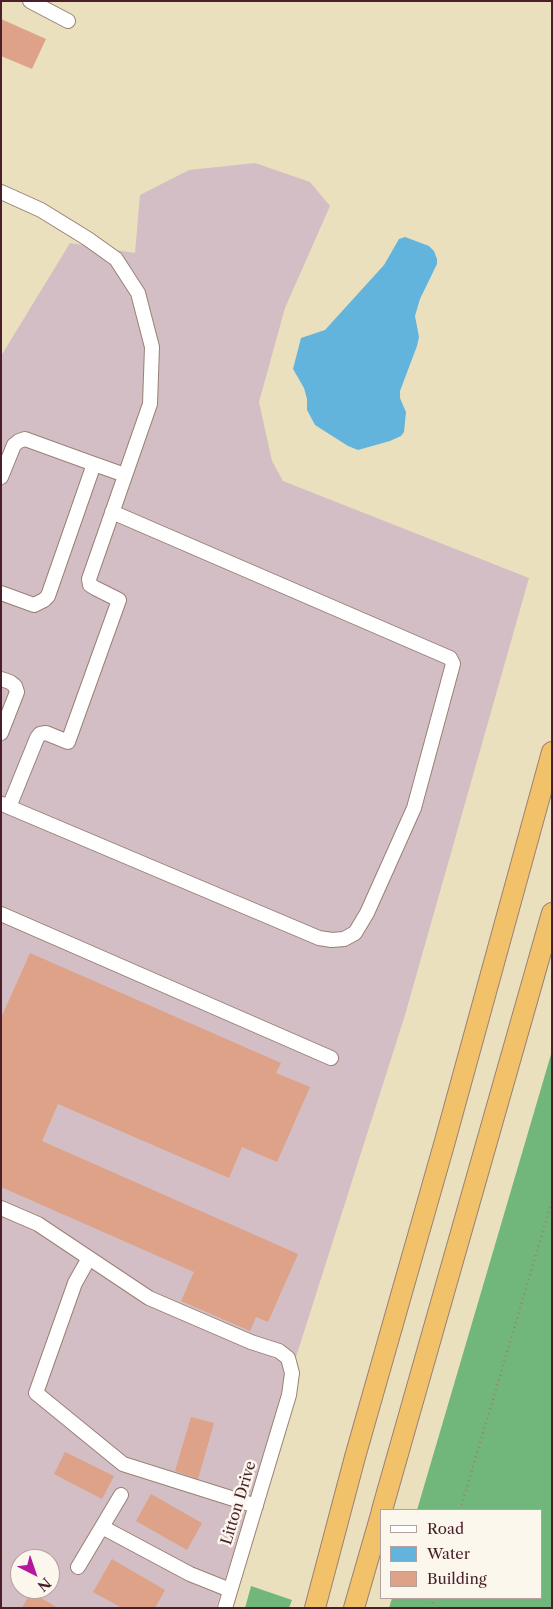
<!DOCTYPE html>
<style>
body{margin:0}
#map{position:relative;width:553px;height:1609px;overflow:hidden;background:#ebe0be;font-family:"Libre Caslon Text",serif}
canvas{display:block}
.frame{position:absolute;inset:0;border:2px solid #4a1f2b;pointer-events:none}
.legend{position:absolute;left:380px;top:1509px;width:162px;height:90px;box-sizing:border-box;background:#fbf7ec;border:1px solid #b4a19f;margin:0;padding:6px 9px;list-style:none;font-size:15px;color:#4a1f2b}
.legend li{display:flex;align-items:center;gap:10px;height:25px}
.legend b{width:25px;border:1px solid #b4a19f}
.north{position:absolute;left:10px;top:1549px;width:50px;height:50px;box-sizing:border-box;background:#fbf7ec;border:1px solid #b4a19f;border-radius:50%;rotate:139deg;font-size:14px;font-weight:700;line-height:20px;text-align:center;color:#4a1f2b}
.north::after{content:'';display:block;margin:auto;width:18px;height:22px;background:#b5179e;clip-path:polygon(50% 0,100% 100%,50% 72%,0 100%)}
</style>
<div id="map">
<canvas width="553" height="1609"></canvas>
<div class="frame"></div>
<ul class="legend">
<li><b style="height:6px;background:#fff"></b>Road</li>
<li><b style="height:14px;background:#62b4dd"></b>Water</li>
<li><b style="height:14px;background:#dda287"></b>Building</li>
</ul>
<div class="north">N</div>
</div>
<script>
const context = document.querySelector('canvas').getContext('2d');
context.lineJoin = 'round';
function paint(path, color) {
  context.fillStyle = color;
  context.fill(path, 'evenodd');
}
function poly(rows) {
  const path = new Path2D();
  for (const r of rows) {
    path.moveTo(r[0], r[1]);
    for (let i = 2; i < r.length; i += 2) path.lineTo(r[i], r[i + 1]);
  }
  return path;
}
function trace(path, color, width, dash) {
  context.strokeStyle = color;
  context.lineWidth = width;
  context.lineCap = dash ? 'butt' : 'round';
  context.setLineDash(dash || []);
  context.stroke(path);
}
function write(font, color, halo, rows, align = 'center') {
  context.font = font + ' "Libre Caslon Text",serif';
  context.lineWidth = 5;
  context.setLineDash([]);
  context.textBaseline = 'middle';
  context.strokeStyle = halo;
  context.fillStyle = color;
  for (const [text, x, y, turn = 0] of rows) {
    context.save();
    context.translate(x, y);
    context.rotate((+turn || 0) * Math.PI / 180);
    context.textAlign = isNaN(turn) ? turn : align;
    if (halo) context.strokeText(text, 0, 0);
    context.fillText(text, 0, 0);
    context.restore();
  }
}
paint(poly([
 [255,163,310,182,330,206,285,308,259,402,272,461,283,481,529,578,405,1015,216,1608,1,1608,1,356,70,243,135,253,140,195,189,170],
 [20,1559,50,1559,50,1589,20,1589]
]), '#d2bec4');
paint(poly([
 [552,1051,552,1608,389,1608,392,1598,542,1598,542,1510,417,1510],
 [251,1586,292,1600,289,1608,245,1608]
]), '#71b77c');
paint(poly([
 [405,237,429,246,434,251,437,259,437,264,420,299,415,316,419,337,417,346,400,391,400,398,406,412,404,432,401,436,390,441,358,450,348,446,315,425,307,410,307,399,304,388,293,369,301,338,325,330,384,265,399,239]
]), '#62b4dd');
paint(poly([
 [1,19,46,39,32,69,1,56],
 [30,953,281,1063,276,1073,310,1087,277,1162,242,1147,229,1178,58,1104,42,1141,298,1254,268,1322,256,1317,250,1331,181,1301,194,1272,1,1187,1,1018],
 [191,1417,214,1423,198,1479,175,1471],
 [65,1452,114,1476,102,1499,54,1474],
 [151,1494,202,1523,187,1550,136,1521],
 [112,1559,165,1590,155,1608,122,1608,93,1592],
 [31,1592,58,1608,22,1608]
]), '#dda287');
const minor = poly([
 [30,1,68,21],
 [1,192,41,210,88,239,116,259,138,293,152,347,150,404,89,579,90,585,95,588,119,600,68,742,46,733,40,734,37,738,9,807,2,804],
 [94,464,125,475],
 [1,477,14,445,19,441,25,439,94,464,48,596,44,600,34,605,1,593],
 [1,679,10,682,15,686,17,692,1,733],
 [9,807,319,938,332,940,344,939,355,933,367,913,414,808,453,664,450,658,112,512],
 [1,914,331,1058],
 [1,1208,38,1224,149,1298,251,1342,279,1351,288,1358,292,1373,289,1395,225,1608],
 [89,1258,75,1283,36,1393,123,1464,256,1506],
 [102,1527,190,1574,230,1590],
 [78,1567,121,1495]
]);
const highway = poly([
 [382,1510,552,913],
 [315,1608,355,1457,445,1141,552,752],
 [354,1608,382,1511]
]);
trace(minor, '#9a8074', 16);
trace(highway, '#9a8074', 22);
trace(poly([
 [460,1510,552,1201],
 [431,1608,434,1598]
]), '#9a8074', 2.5, [1, 4]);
trace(minor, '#fff', 14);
trace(highway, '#f2c26a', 20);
write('15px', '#4a1f2b', '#fbf7ec', [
 ["Litton Drive",239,1503,-73]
]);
</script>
